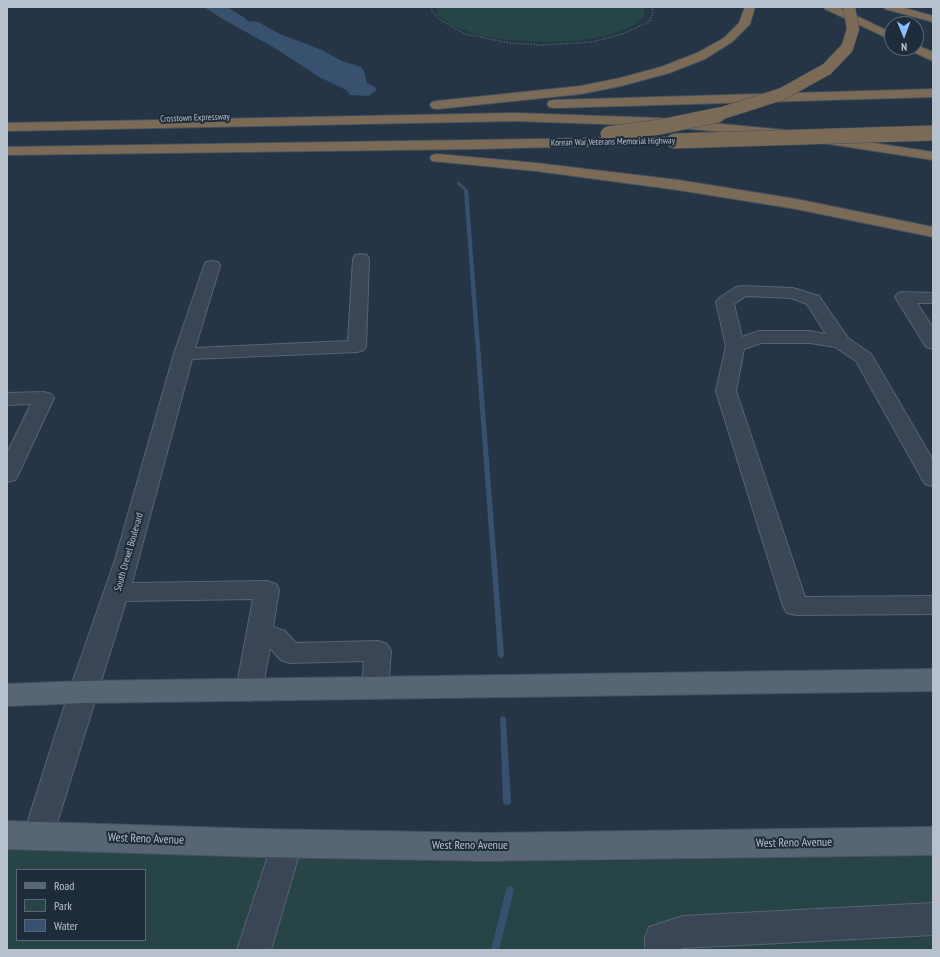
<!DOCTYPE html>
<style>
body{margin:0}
#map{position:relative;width:940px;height:957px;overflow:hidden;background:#253545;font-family:"PT Sans Narrow",sans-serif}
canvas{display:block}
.frame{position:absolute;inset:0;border:8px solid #b7c1ce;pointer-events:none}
.legend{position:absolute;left:16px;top:869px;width:130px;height:72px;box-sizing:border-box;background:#1e2b3a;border:1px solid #5b6775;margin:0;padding:5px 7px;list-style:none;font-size:12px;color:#b7c1ce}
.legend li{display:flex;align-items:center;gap:8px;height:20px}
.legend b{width:20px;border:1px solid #5b6775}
.north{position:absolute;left:884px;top:16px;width:40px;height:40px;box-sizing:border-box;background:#1e2b3a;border:1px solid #5b6775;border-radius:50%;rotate:179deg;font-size:11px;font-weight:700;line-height:16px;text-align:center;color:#b7c1ce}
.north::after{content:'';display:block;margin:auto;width:14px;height:18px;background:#8bbeff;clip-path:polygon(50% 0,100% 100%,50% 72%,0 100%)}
</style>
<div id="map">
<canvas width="940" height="957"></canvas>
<div class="frame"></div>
<ul class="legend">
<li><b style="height:5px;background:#586575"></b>Road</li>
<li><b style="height:11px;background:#274446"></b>Park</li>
<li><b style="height:11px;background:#37516e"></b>Water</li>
</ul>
<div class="north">N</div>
</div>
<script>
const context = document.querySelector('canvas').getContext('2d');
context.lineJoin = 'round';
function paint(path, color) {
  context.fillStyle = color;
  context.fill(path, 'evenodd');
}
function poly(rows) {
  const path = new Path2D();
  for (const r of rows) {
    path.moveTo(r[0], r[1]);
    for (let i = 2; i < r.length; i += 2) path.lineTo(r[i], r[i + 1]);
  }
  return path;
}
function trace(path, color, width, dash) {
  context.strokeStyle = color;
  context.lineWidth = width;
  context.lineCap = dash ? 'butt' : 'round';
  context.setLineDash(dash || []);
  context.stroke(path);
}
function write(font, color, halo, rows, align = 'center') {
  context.font = font + ' "PT Sans Narrow",sans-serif';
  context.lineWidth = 4;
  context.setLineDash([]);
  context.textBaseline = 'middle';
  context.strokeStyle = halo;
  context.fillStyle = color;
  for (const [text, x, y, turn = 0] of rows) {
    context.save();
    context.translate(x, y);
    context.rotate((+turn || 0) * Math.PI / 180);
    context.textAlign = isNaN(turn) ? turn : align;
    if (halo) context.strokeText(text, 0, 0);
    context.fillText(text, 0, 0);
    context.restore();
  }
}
paint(poly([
 [436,7,645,7,644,17,632,27,609,35,579,41,544,42,509,40,477,35,453,26,438,15],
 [7,848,236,857,466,862,665,860,933,855,933,950,7,950],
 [17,870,145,870,145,940,17,940]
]), '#274446');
paint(poly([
 [204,7,227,7,245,18,247,21,258,22,280,34,322,50,342,61,361,67,364,71,367,83,375,87,377,90,369,96,349,95,348,92,346,90,319,77,278,50,221,18]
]), '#37516e');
paint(poly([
 [457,182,459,182,468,190,504,655,503,657,501,658,499,657,498,655,464,190,457,184,457,182],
 [503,716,505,717,506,719,511,802,510,804,507,805,504,804,503,802,500,719,501,717,503,716],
 [510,886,513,887,514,890,499,950,491,950,506,890,507,887,510,886]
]), '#37516e');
const minor = poly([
 [361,254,367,255,369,259,366,346,364,350,357,352,192,359,132,583,267,581,276,584,279,590,273,627,285,631,296,643,378,641,387,644,391,651,388,688,385,696,375,699,365,696,362,688,364,661,290,663,281,660,270,648,262,690,259,698,249,701,239,698,236,690,253,599,126,601,53,836,49,846,38,850,27,846,23,836,69,692,115,560,174,354,204,266,206,262,212,261,218,262,220,266,195,348,348,341,353,259,355,255,361,254],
 [742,286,793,288,819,296,848,338,871,354,933,460,933,486,925,484,922,479,856,361,835,347,810,343,761,343,744,349,736,391,805,597,933,596,933,614,796,615,787,613,783,606,716,391,726,346,716,302,719,298,736,287,742,286],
 [746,296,791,298,807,304,826,334,810,331,759,331,742,337,734,304,746,296],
 [904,292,933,293,933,303,917,303,933,328,933,349,926,347,895,297,898,293,904,292],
 [44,392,51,394,54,398,18,475,15,480,7,482,7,453,31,404,7,405,7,393,44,392],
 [287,830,298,834,302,844,271,950,237,950,272,844,276,834,287,830],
 [933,903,933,935,683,948,679,950,645,950,645,938,649,927,683,916,933,903]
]);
const major = poly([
 [933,669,933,691,83,703,7,706,7,684,83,681,933,669],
 [7,821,260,829,485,833,933,827,933,855,485,861,260,857,7,849,7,821]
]);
const highway = poly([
 [745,7,755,7,750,24,732,42,705,59,669,73,621,86,581,94,437,109,432,108,430,105,432,102,437,101,581,86,620,78,661,67,697,53,724,38,739,23,745,7],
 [824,7,838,7,892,33,892,40,825,9,824,7],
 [884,7,901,7,933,16,933,22,885,9,884,7],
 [916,45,933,52,933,61,911,51,909,48,916,48,916,45],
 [933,89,933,97,554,108,549,107,547,104,549,101,554,100,933,89],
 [515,113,659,118,785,130,790,131,792,134,790,137,785,138,659,126,515,121,7,131,7,123,515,113],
 [821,135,933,152,933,160,816,142,814,139,816,136,821,135],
 [674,137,679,138,681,141,679,144,476,149,7,155,7,147,674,137],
 [437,154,536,163,678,180,796,199,933,227,933,237,796,209,678,190,536,171,432,161,430,158,432,155,437,154]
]);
trace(minor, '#586472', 2);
trace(major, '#465261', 2);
trace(highway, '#44515f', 2);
trace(poly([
 [432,7,432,11,439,19,465,34,510,43,542,45,592,42,622,34,649,22,653,13,652,7]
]), '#466162', 1.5, [1.5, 1.5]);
paint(minor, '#3a4655');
paint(major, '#586575');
paint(highway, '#7b6b56');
const highwayBridgeFar1 = poly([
 [713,116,782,94,827,69,847,48,853,29,849,7]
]);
const highwayBridge = poly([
 [608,134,660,127,718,115],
 [674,141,933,133]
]);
trace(highwayBridgeFar1, '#44515f', 13, []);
trace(highwayBridge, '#44515f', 16, []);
trace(highwayBridgeFar1, '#7b6b56', 12);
trace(highwayBridge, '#7b6b56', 15);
write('9px', '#b7c1ce', '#1e2b3a', [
 ["Crosstown Expressway",195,118,-2],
 ["Korean War Veterans Memorial Highway",613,142,-1]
]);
write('10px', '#b7c1ce', '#1e2b3a', [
 ["South Drexel Boulevard",129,552,-74]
]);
write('12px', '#b7c1ce', '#1e2b3a', [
 ["West Reno Avenue",146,839,2],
 ["West Reno Avenue",794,843,-1],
 ["West Reno Avenue",470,846]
]);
</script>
